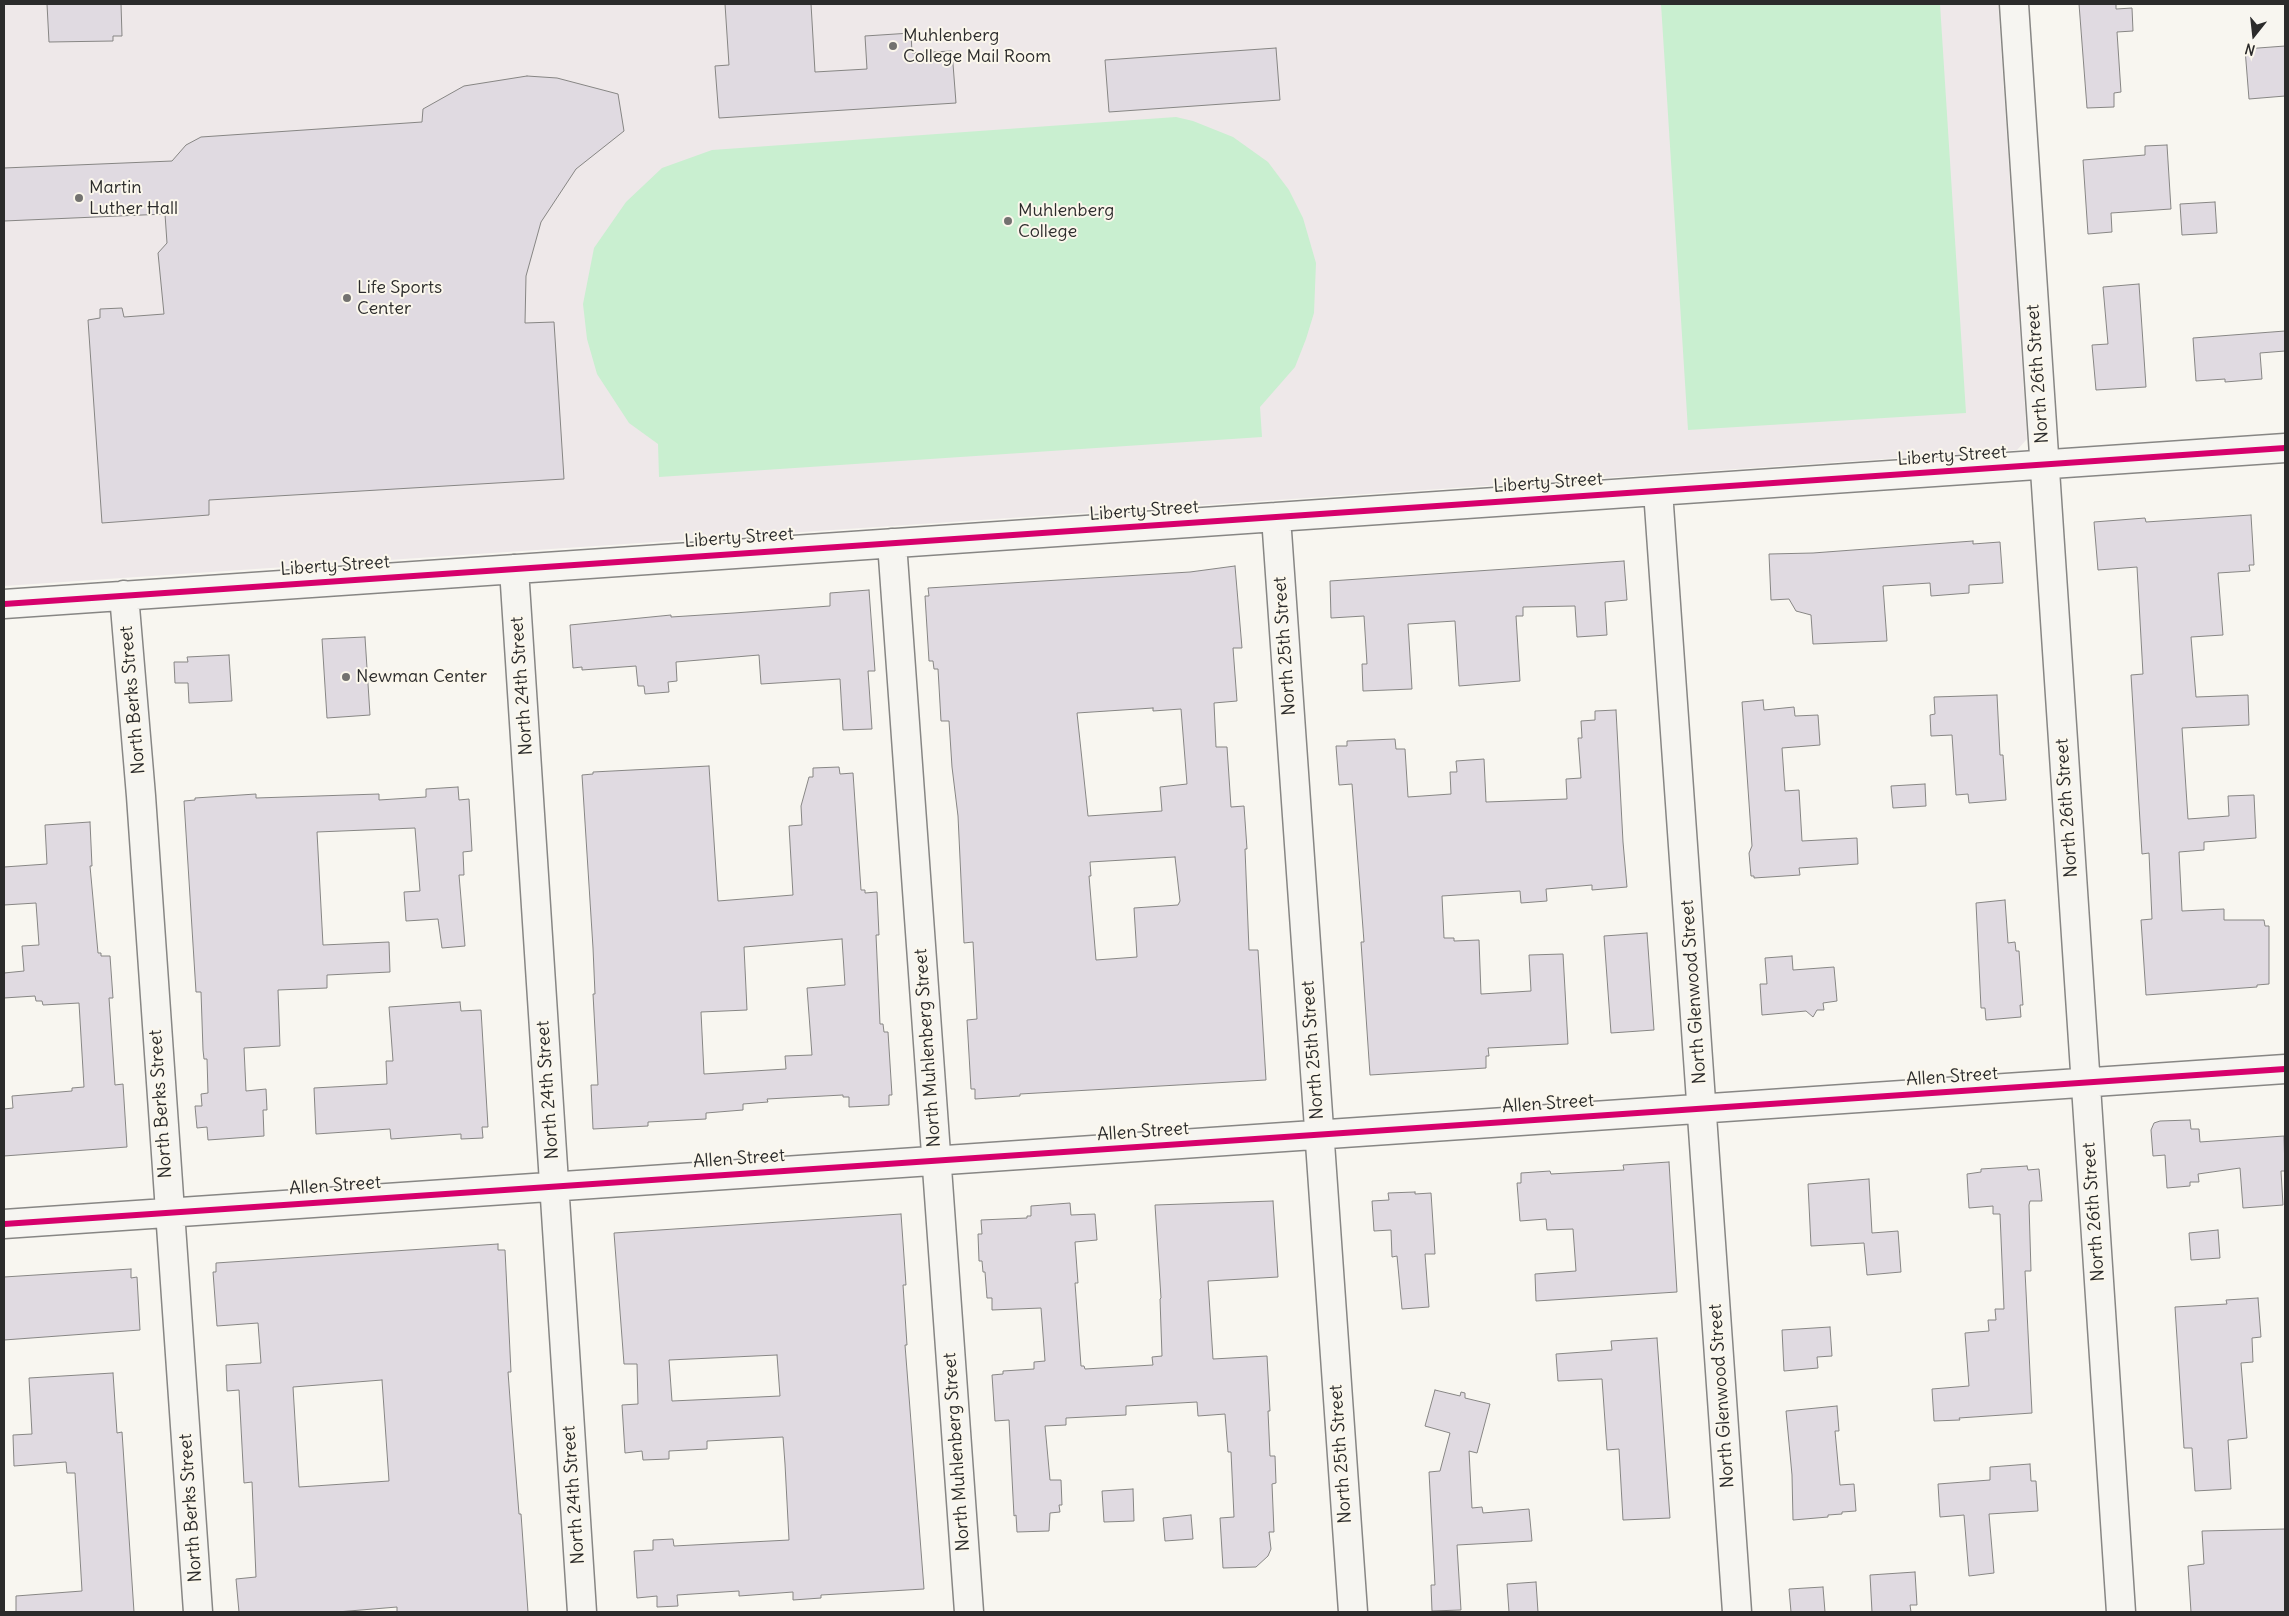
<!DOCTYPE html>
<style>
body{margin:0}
#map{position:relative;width:2289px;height:1616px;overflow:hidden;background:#f8f6f0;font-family:Delius,sans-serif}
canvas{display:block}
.frame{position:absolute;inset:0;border:5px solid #2b2b2b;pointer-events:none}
.north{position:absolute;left:2229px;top:10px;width:50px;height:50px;-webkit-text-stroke:4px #fbf7ec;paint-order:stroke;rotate:196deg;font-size:14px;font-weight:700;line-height:20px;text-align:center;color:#2b2b2b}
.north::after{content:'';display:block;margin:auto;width:18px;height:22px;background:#2b2b2b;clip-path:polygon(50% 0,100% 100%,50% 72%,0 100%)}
</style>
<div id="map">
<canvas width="2289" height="1616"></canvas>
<div class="frame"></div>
<div class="north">N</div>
</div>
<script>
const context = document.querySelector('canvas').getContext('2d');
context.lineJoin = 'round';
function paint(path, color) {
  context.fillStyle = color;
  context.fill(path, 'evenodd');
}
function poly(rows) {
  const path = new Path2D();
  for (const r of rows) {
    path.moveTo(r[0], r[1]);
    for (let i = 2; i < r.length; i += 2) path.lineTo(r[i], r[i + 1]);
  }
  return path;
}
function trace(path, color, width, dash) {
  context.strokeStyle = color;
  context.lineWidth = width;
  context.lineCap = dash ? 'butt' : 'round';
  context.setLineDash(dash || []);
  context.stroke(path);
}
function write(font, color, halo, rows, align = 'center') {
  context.font = font + ' Delius,sans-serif';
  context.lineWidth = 4;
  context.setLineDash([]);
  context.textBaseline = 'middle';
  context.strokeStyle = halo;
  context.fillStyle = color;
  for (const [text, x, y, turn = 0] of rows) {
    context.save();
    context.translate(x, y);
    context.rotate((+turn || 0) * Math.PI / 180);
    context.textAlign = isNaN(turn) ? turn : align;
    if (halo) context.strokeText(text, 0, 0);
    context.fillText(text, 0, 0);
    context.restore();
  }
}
paint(poly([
 [4,4,1998,4,2027,439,2017,450,4,586]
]), '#eee8e9');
paint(poly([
 [1661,4,1940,4,1966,413,1688,430],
 [1176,117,1193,121,1233,137,1268,162,1289,190,1303,218,1316,263,1314,313,1306,339,1295,367,1260,407,1262,437,659,477,658,444,629,423,597,374,587,339,583,304,594,248,626,202,662,168,712,150]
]), '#c9efd0');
const building = poly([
 [47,4,121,4,122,36,113,36,113,41,49,42,47,4],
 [725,4,811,4,815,72,867,69,865,36,911,33,912,53,952,51,956,103,719,118,715,66,729,65,725,4],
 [2079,4,2116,4,2116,9,2132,8,2133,31,2117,32,2121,92,2114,93,2114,107,2087,108,2079,4],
 [2285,46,2285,96,2249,99,2245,49,2285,46],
 [1276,48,1280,100,1109,112,1105,60,1276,48],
 [527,76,557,78,618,94,624,131,576,169,541,222,526,276,525,323,554,322,564,479,209,500,209,515,102,523,88,320,100,318,100,309,122,308,124,317,164,314,158,253,167,243,165,214,4,221,4,168,172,161,186,145,201,137,422,122,423,109,464,86,527,76],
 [2167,145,2171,209,2111,213,2112,232,2088,234,2083,160,2145,155,2145,146,2167,145],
 [2215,202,2217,233,2182,235,2180,204,2215,202],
 [2139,284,2146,387,2096,390,2092,345,2108,344,2103,287,2139,284],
 [2285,331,2285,351,2260,353,2262,379,2225,382,2225,379,2196,381,2193,338,2285,331],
 [2251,515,2254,565,2249,565,2250,571,2218,573,2223,635,2191,637,2196,697,2248,695,2249,725,2182,728,2188,819,2229,816,2228,796,2254,795,2256,838,2204,842,2204,850,2179,852,2182,911,2224,909,2224,920,2264,920,2265,926,2269,926,2269,984,2257,985,2257,987,2146,995,2141,920,2152,919,2149,853,2142,854,2131,675,2143,674,2137,567,2098,570,2094,522,2145,518,2146,522,2251,515],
 [1973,541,1973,544,2000,542,2003,583,1969,585,1969,593,1931,596,1930,583,1883,586,1887,641,1813,644,1811,615,1796,611,1789,599,1771,600,1769,554,1813,553,1973,541],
 [1624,561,1627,600,1605,602,1607,635,1577,637,1575,606,1523,607,1523,616,1516,616,1520,681,1459,686,1455,621,1408,624,1412,689,1363,691,1362,664,1367,664,1364,616,1331,618,1330,581,1624,561],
 [1235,566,1242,648,1233,648,1237,701,1214,703,1216,747,1227,747,1231,807,1244,806,1247,849,1245,849,1249,950,1258,950,1266,1080,1020,1094,1020,1096,975,1099,975,1089,971,1089,967,1020,977,1019,973,942,964,943,958,816,952,767,949,721,941,721,938,669,934,669,933,661,929,661,925,596,929,596,928,588,1190,572,1235,566],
 [1153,708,1153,711,1181,709,1187,784,1160,787,1162,811,1088,816,1077,713,1153,708],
 [1175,857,1180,901,1178,905,1134,908,1137,957,1096,960,1089,876,1091,876,1090,862,1175,857],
 [869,590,875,671,868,671,872,729,843,730,840,679,761,684,759,655,676,662,677,681,668,682,669,692,645,694,644,686,638,686,636,666,582,670,582,667,573,668,570,625,671,615,671,617,734,613,830,606,830,593,869,590],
 [365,637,370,715,327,718,322,639,365,637],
 [229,655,232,701,189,703,188,683,175,683,174,662,188,662,187,657,229,655],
 [1997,695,2000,755,2003,755,2006,800,1969,803,1968,794,1956,795,1952,735,1931,736,1930,715,1935,714,1934,697,1997,695],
 [1763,700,1764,710,1794,707,1795,716,1818,715,1820,745,1782,748,1785,791,1799,790,1802,841,1857,838,1858,864,1799,868,1800,875,1754,878,1754,876,1751,876,1749,853,1752,846,1742,702,1763,700],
 [1616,710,1623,842,1627,887,1592,890,1592,885,1546,889,1547,901,1521,903,1520,891,1442,896,1444,938,1454,938,1454,941,1479,940,1481,994,1531,991,1529,955,1563,954,1568,1044,1488,1048,1489,1056,1486,1056,1486,1068,1370,1075,1361,942,1364,942,1352,784,1339,785,1336,746,1347,746,1347,741,1395,739,1396,749,1405,749,1408,797,1451,794,1450,772,1457,772,1456,761,1484,759,1486,802,1567,799,1566,779,1581,778,1578,738,1582,738,1581,721,1595,720,1595,711,1616,710],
 [709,766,718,901,793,895,789,826,802,825,801,806,809,777,813,777,813,768,839,767,840,774,853,773,861,890,865,890,865,893,877,892,879,935,876,935,880,1024,883,1024,884,1032,888,1032,892,1095,889,1095,889,1105,849,1107,849,1097,843,1097,843,1095,767,1099,768,1102,743,1104,743,1110,706,1113,706,1119,648,1122,648,1126,593,1129,591,1085,598,1085,593,994,595,994,593,948,582,775,593,774,593,772,709,766],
 [842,939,845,985,807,988,812,1055,785,1056,786,1069,704,1074,701,1012,747,1010,744,947,842,939],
 [1925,784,1926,806,1893,808,1891,786,1925,784],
 [458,787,459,800,469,799,472,851,463,852,464,875,459,875,465,946,442,948,438,919,406,921,404,892,420,891,415,828,317,832,323,945,389,942,390,972,327,975,327,988,278,990,280,1046,244,1048,246,1091,266,1089,267,1110,263,1110,264,1136,208,1140,207,1127,197,1128,195,1106,202,1106,201,1094,208,1093,207,1059,204,1059,203,1050,201,992,196,992,184,801,195,800,195,798,256,794,256,798,379,794,379,800,426,797,426,789,458,787],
 [90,822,92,866,90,866,98,953,101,953,101,956,110,956,113,998,109,998,115,1085,123,1084,127,1147,4,1156,4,1109,13,1108,12,1096,72,1091,72,1088,84,1087,79,1003,43,1005,42,1001,36,1001,35,996,4,998,4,973,24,971,22,946,39,945,36,903,4,905,4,867,47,864,45,825,90,822],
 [2005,900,2008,943,2015,942,2016,951,2019,951,2023,1005,2020,1005,2021,1017,1986,1020,1985,1008,1981,1008,1976,903,2005,900],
 [1647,933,1654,1030,1611,1033,1604,936,1647,933],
 [1792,956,1793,970,1834,967,1837,1001,1823,1003,1824,1010,1817,1010,1813,1017,1806,1011,1762,1015,1760,984,1767,984,1765,958,1792,956],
 [460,1002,461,1011,481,1010,488,1127,482,1127,483,1138,461,1139,461,1134,391,1139,390,1129,316,1134,314,1088,387,1084,386,1061,393,1061,389,1007,460,1002],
 [2190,1120,2191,1129,2199,1129,2200,1142,2284,1136,2285,1171,2281,1171,2283,1205,2243,1208,2240,1168,2198,1174,2199,1182,2190,1182,2190,1186,2167,1188,2165,1155,2153,1156,2151,1130,2154,1123,2160,1121,2190,1120],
 [1669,1162,1677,1292,1536,1301,1535,1274,1576,1271,1573,1229,1547,1230,1546,1219,1520,1221,1517,1183,1521,1183,1521,1173,1550,1171,1551,1174,1624,1170,1623,1165,1669,1162],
 [2027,1166,2028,1170,2039,1169,2042,1201,2030,1201,2029,1205,2031,1271,2025,1271,2032,1413,1959,1418,1960,1420,1934,1421,1932,1389,1969,1386,1965,1333,1989,1331,1988,1320,1996,1320,1995,1309,2004,1309,2000,1214,1993,1214,1993,1206,1969,1208,1967,1174,1981,1172,1981,1169,2027,1166],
 [1869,1179,1872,1233,1898,1231,1901,1272,1867,1275,1864,1243,1811,1246,1808,1184,1869,1179],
 [1415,1192,1415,1194,1431,1193,1435,1254,1425,1254,1429,1307,1402,1309,1397,1256,1392,1257,1391,1230,1374,1231,1372,1201,1389,1200,1388,1193,1415,1192],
 [1273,1201,1278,1277,1208,1281,1213,1359,1267,1356,1270,1411,1268,1411,1270,1456,1275,1456,1276,1483,1272,1484,1274,1532,1269,1532,1271,1549,1268,1556,1256,1567,1223,1568,1220,1518,1234,1517,1231,1452,1228,1452,1225,1414,1198,1416,1197,1402,1126,1406,1126,1415,1066,1418,1066,1425,1045,1426,1050,1480,1061,1480,1062,1505,1059,1505,1060,1512,1050,1513,1049,1531,1017,1532,1016,1515,1014,1516,1009,1420,995,1421,992,1375,1003,1374,1003,1371,1034,1369,1034,1362,1045,1361,1041,1308,992,1310,992,1298,987,1298,985,1272,983,1272,982,1261,979,1261,978,1234,982,1234,981,1220,1027,1218,1027,1216,1031,1216,1031,1206,1070,1203,1071,1215,1095,1214,1097,1240,1075,1242,1078,1283,1075,1283,1081,1366,1084,1366,1085,1369,1153,1365,1152,1357,1162,1356,1160,1299,1161,1298,1155,1205,1273,1201],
 [901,1214,906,1285,903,1285,907,1345,905,1345,924,1589,821,1595,821,1598,793,1600,793,1592,739,1596,739,1591,677,1595,678,1606,657,1607,657,1596,637,1598,634,1551,653,1550,653,1540,673,1539,674,1546,789,1540,785,1464,783,1437,707,1441,707,1449,669,1451,669,1459,643,1460,642,1451,625,1453,622,1405,638,1404,637,1364,624,1364,614,1233,901,1214],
 [777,1355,780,1396,672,1401,669,1360,777,1355],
 [2218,1230,2220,1258,2191,1260,2189,1233,2218,1230],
 [498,1244,498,1250,505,1250,511,1372,508,1372,512,1426,519,1514,521,1514,528,1612,397,1612,397,1607,337,1612,239,1612,236,1579,256,1577,252,1482,244,1483,239,1390,227,1391,226,1365,261,1363,258,1323,217,1326,213,1272,216,1272,216,1263,498,1244],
 [382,1380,389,1481,299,1487,293,1387,382,1380],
 [131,1269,131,1278,137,1277,140,1330,4,1340,4,1277,131,1269],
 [2258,1298,2261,1337,2252,1338,2253,1362,2241,1363,2247,1438,2228,1440,2231,1489,2195,1491,2192,1448,2184,1448,2175,1307,2227,1304,2226,1300,2258,1298],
 [1830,1327,1832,1356,1817,1357,1818,1368,1784,1371,1782,1330,1830,1327],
 [1657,1338,1670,1518,1623,1520,1619,1449,1607,1450,1602,1379,1558,1381,1556,1354,1612,1350,1611,1341,1657,1338],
 [113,1373,117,1433,122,1432,134,1612,16,1612,16,1596,82,1591,75,1473,67,1473,66,1462,14,1466,13,1435,32,1434,29,1378,113,1373],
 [1435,1390,1460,1396,1461,1392,1465,1393,1465,1398,1490,1404,1477,1453,1469,1451,1472,1508,1482,1507,1483,1513,1529,1509,1532,1541,1457,1545,1461,1610,1432,1611,1431,1585,1435,1585,1429,1472,1440,1471,1450,1433,1425,1426,1435,1390],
 [1837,1406,1839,1431,1835,1431,1840,1485,1854,1484,1856,1511,1842,1512,1842,1514,1828,1515,1828,1517,1793,1520,1792,1475,1786,1411,1837,1406],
 [2030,1464,2031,1481,2036,1481,2038,1511,1989,1514,1994,1573,1969,1576,1964,1515,1940,1517,1938,1484,1990,1480,1990,1467,2030,1464],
 [1133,1489,1134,1521,1104,1522,1102,1491,1133,1489],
 [1191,1515,1193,1539,1165,1541,1163,1518,1191,1515],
 [2285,1529,2285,1612,2191,1612,2188,1566,2204,1564,2202,1531,2285,1529],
 [1915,1572,1917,1605,1910,1605,1911,1612,1872,1612,1870,1575,1915,1572],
 [1536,1582,1538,1612,1509,1612,1507,1584,1536,1582],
 [1823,1587,1825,1612,1791,1612,1789,1589,1823,1587]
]);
paint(building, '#e0dae1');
trace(building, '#878684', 1);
const minor = poly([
 [2014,4,2121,1612],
 [1658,491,1737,1612],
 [1276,517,1353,1612],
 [892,543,969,1612],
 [514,569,582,1612],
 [124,595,141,796,198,1612],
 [4,604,2285,448],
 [4,1224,2285,1069]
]);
trace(minor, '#878684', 31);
trace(minor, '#f6f5f1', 28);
trace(poly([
 [4,604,2285,448],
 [4,1224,2285,1069]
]), '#d6006c', 6);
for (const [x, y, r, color] of [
 [893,46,5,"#737270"],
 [79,198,5,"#737270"],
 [1008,221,5,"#737270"],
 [347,298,5,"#737270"],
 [346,677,5,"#737270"]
]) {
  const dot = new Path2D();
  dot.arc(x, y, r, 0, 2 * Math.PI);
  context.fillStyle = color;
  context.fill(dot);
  trace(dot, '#fbf7ec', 2);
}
write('18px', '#2b2b2b', '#fbf7ec', [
 ["Muhlenberg",903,36],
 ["College Mail Room",903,57],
 ["Martin",89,188],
 ["Luther Hall",89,209],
 ["Muhlenberg",1018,211],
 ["College",1018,232],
 ["Life Sports",357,288],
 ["Center",357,309],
 ["Newman Center",356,677]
], 'left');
write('18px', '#2b2b2b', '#fbf7ec', [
 ["North 26th Street",2038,374,-94],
 ["Liberty Street",1952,456,-4],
 ["Liberty Street",1548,483,-4],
 ["Liberty Street",1144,511,-4],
 ["Liberty Street",739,538,-4],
 ["Liberty Street",335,566,-4],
 ["North 25th Street",1285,646,-94],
 ["North 24th Street",522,686,-94],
 ["North Berks Street",133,700,-95],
 ["North 26th Street",2067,808,-94],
 ["North Glenwood Street",1694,992,-94],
 ["North Muhlenberg Street",928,1048,-94],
 ["North 25th Street",1313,1050,-94],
 ["Allen Street",1952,1077,-4],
 ["North 24th Street",548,1090,-94],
 ["North Berks Street",161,1104,-94],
 ["Allen Street",1548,1104,-4],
 ["Allen Street",1143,1132,-4],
 ["Allen Street",739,1159,-4],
 ["Allen Street",335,1186,-4],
 ["North 26th Street",2094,1212,-94],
 ["North Glenwood Street",1722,1396,-94],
 ["North Muhlenberg Street",957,1452,-94],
 ["North 25th Street",1341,1454,-94],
 ["North 24th Street",574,1495,-94],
 ["North Berks Street",191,1508,-94]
]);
</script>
